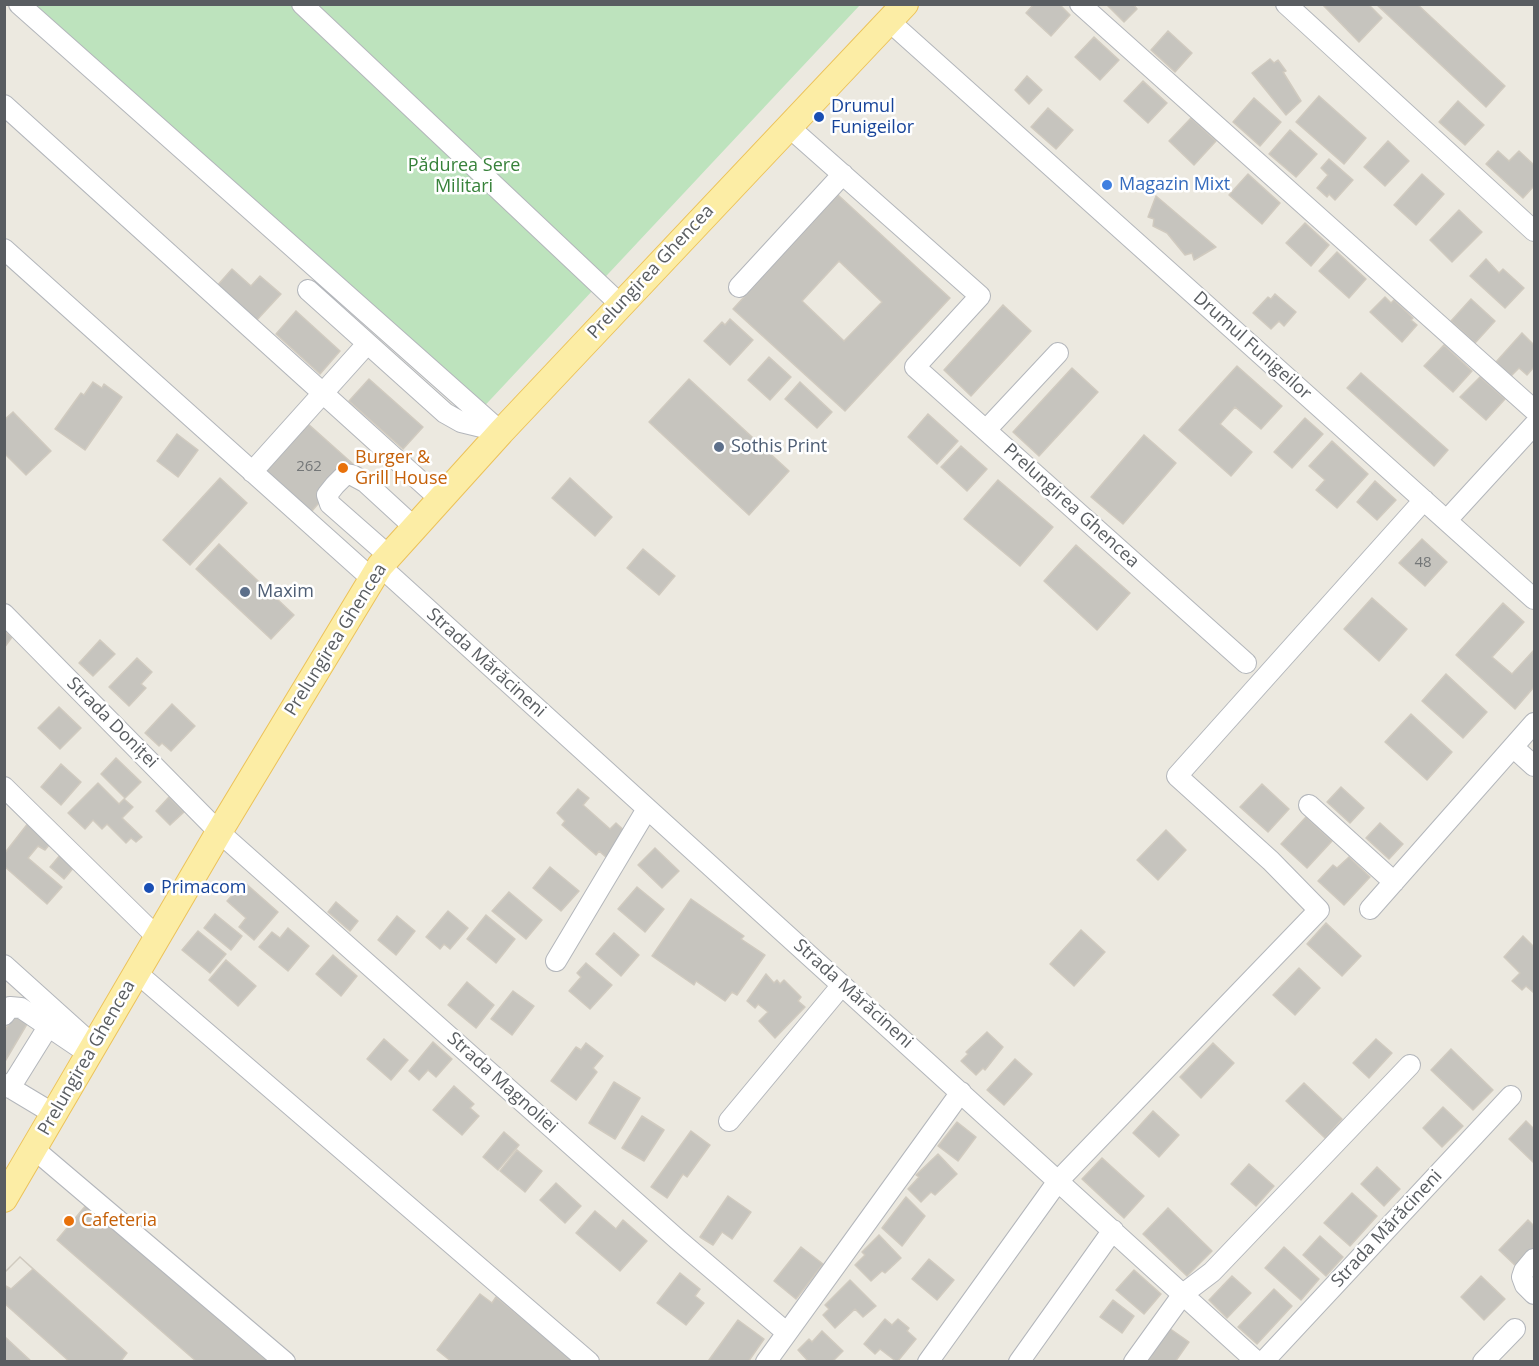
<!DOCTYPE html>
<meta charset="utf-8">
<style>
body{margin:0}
#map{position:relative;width:1539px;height:1366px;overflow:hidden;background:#ece9e0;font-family:"Open Sans",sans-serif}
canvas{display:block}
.frame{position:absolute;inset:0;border:6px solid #595d61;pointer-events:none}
</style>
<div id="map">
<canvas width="1539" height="1366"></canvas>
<div class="frame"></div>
</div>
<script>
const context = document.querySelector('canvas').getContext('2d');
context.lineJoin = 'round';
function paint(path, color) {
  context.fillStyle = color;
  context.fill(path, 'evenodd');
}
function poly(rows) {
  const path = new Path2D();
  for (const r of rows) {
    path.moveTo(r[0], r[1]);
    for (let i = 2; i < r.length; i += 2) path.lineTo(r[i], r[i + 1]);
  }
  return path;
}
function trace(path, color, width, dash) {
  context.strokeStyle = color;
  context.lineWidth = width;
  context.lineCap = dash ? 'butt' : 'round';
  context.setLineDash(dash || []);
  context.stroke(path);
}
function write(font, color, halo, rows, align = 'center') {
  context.font = font + ' "Open Sans",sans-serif';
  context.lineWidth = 5;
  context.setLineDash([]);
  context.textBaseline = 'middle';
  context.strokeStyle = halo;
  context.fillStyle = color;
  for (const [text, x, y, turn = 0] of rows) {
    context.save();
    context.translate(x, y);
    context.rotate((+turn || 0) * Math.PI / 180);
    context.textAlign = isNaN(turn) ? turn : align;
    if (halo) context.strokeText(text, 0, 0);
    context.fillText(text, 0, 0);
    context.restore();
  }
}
paint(poly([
 [14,5,860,5,476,415]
]), '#bde3bd');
const building = poly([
 [1034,4,1059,4,1070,15,1051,36,1026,13,1034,4],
 [1106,4,1133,4,1137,9,1124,22,1106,4],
 [1322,4,1368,4,1382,18,1359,42,1322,4],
 [1376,4,1417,4,1505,86,1486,107,1376,4],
 [1168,31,1192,53,1175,72,1151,50,1168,31],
 [1094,37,1119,60,1100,80,1075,57,1094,37],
 [1270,59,1274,63,1278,60,1286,71,1283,72,1301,101,1286,115,1252,73,1270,59],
 [1027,76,1042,90,1029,104,1015,90,1027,76],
 [1143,81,1167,103,1148,123,1124,101,1143,81],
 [1319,96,1366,138,1344,164,1296,122,1319,96],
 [1254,98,1281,122,1260,146,1233,122,1254,98],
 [1458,101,1484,125,1465,145,1439,122,1458,101],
 [1048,108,1073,130,1056,149,1031,127,1048,108],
 [1191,118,1216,141,1194,165,1169,141,1191,118],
 [1290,130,1317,154,1296,177,1269,154,1290,130],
 [1388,141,1409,161,1385,186,1364,167,1388,141],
 [1498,151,1509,161,1519,151,1534,165,1534,186,1523,198,1486,164,1498,151],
 [1329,159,1353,180,1335,200,1329,194,1327,197,1317,188,1328,175,1321,168,1329,159],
 [1248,174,1280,203,1262,224,1229,195,1248,174],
 [1422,174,1444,194,1416,225,1394,205,1422,174],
 [838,195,950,298,845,411,733,309,838,195],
 [839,261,882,302,844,341,802,301,839,261],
 [1156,196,1216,247,1194,260,1192,253,1185,255,1167,233,1153,226,1154,219,1148,217,1156,196],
 [1459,210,1482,232,1452,262,1430,240,1459,210],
 [1305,223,1329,245,1311,266,1286,243,1305,223],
 [1337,252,1366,279,1349,298,1319,271,1337,252],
 [1486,259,1499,273,1503,269,1524,288,1505,308,1470,276,1486,259],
 [232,269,251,286,260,276,281,294,255,322,216,287,232,269],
 [1275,294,1296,312,1284,326,1279,321,1271,329,1253,313,1268,297,1271,299,1275,294],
 [1385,297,1391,303,1394,300,1413,318,1411,320,1417,325,1402,342,1370,312,1385,297],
 [1471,299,1495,321,1475,343,1451,321,1471,299],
 [1003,305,1031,331,971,396,944,370,1003,305],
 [296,311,340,351,320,374,276,334,296,311],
 [730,319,753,340,730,365,704,341,722,322,725,325,730,319],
 [1522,333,1534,345,1534,367,1527,375,1519,368,1511,376,1496,362,1522,333],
 [1444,345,1472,371,1453,392,1424,366,1444,345],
 [769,357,791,377,770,400,748,380,769,357],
 [1237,366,1282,406,1261,429,1235,407,1220,424,1252,452,1231,476,1179,430,1237,366],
 [1072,368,1098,392,1039,456,1013,432,1072,368],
 [1361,373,1448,450,1434,466,1347,388,1361,373],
 [1480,377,1505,399,1486,420,1460,397,1480,377],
 [369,379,423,427,403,449,349,401,369,379],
 [689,379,789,471,749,515,649,422,689,379],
 [93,382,102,388,104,384,122,397,85,450,55,429,81,393,84,395,93,382],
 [800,382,832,412,817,428,785,399,800,382],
 [13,412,51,451,26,475,4,453,4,420,13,412],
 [928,414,958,441,937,464,908,437,928,414],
 [1305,418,1323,434,1292,468,1274,452,1305,418],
 [307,423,353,464,311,512,265,470,307,423],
 [177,434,198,450,178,477,157,461,177,434],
 [1144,435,1176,463,1123,524,1091,497,1144,435],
 [1332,441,1368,474,1337,508,1316,490,1325,480,1309,466,1332,441],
 [961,446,987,469,967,491,941,467,961,446],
 [220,478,247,503,190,565,163,540,220,478],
 [570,478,612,517,595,536,552,498,570,478],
 [998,480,1053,527,1020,566,964,519,998,480],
 [1375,481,1396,500,1377,520,1357,502,1375,481],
 [1422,539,1447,562,1425,586,1399,563,1422,539],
 [219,544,294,615,271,639,196,569,219,544],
 [1076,545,1130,593,1097,630,1044,581,1076,545],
 [643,549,675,576,659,595,627,568,643,549],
 [1372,598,1407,629,1379,661,1344,629,1372,598],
 [1503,603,1524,622,1492,657,1512,674,1534,650,1534,687,1515,709,1456,655,1503,603],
 [4,631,12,637,4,648,4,631],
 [100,640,115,654,93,676,79,663,100,640],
 [137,658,152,672,141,684,146,688,129,706,109,687,137,658],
 [1446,674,1487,712,1463,738,1422,701,1446,674],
 [172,704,195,726,171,751,162,743,159,746,145,733,172,704],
 [59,707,81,728,60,749,38,728,59,707],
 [1411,714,1452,752,1427,780,1385,742,1411,714],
 [116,758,141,782,125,798,101,774,116,758],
 [61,764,81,782,61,805,41,787,61,764],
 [98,783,119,804,124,799,133,807,122,818,142,837,136,842,131,838,126,843,107,824,102,829,93,820,85,829,68,813,98,783],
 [1262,784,1289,809,1268,832,1240,807,1262,784],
 [1341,787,1364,808,1350,823,1327,802,1341,787],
 [578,789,589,798,583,805,610,829,616,823,628,834,607,858,599,851,596,855,562,825,565,821,557,813,578,789],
 [169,797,184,812,170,825,156,811,169,797],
 [1306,817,1332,841,1307,868,1281,844,1306,817],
 [29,822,53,840,45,850,38,846,28,858,62,887,47,904,4,866,4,854,29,822],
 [1380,823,1403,844,1389,859,1366,838,1380,823],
 [1166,830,1186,850,1158,880,1137,860,1166,830],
 [655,848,679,871,662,888,638,865,655,848],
 [61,854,75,866,64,879,50,867,61,854],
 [1349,857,1370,877,1344,905,1318,881,1333,865,1337,868,1349,857],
 [550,867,579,891,561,911,533,888,550,867],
 [244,882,278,912,254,940,239,927,246,918,227,901,244,882],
 [637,887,664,909,645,932,618,909,637,887],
 [509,892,542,920,526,939,492,911,509,892],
 [691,899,744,936,741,939,765,955,737,995,732,992,725,1001,696,981,694,985,652,956,691,899],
 [336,902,358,921,350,931,328,912,336,902],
 [448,911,468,928,450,949,444,944,440,949,426,937,448,911],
 [215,914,242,936,231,950,204,928,215,914],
 [486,915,515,939,496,963,467,939,486,915],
 [397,916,415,931,396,955,378,940,397,916],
 [1326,923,1361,956,1342,976,1307,944,1326,923],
 [288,928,309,946,288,971,259,947,272,932,280,938,288,928],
 [1081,930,1105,952,1074,986,1050,964,1081,930],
 [198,931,226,954,210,973,182,950,198,931],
 [614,933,639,955,621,976,596,954,614,933],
 [1523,936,1534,947,1534,993,1526,986,1522,990,1512,981,1520,973,1504,957,1523,936],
 [333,955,357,976,341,996,316,974,333,955],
 [226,960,256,986,238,1006,209,980,226,960],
 [586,963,612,985,590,1009,569,991,581,977,577,973,586,963],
 [1299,968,1320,988,1295,1015,1273,995,1299,968],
 [766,974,774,983,777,980,780,984,784,980,801,997,798,1001,805,1007,775,1038,759,1021,768,1012,758,1004,755,1008,747,1001,766,974],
 [467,982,494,1005,476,1028,448,1005,467,982],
 [513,991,534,1006,512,1035,491,1019,513,991],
 [17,1011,30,1019,4,1063,4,1032,17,1011],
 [987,1032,1003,1047,985,1070,983,1068,976,1075,961,1061,968,1054,966,1052,987,1032],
 [384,1039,408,1060,391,1080,367,1059,384,1039],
 [1376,1039,1392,1053,1369,1078,1353,1063,1376,1039],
 [433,1042,452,1059,436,1077,428,1070,419,1080,409,1071,433,1042],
 [586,1043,603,1056,593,1068,597,1072,576,1100,551,1081,576,1047,581,1050,586,1043],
 [1213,1043,1234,1063,1201,1098,1180,1077,1213,1043],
 [1451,1049,1493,1090,1473,1110,1431,1070,1451,1049],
 [1015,1059,1032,1074,1004,1105,987,1090,1015,1059],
 [614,1082,640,1098,615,1139,589,1123,614,1082],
 [1304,1083,1342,1119,1325,1138,1286,1101,1304,1083],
 [454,1086,474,1104,470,1108,479,1116,462,1135,433,1110,454,1086],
 [1443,1107,1463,1126,1442,1147,1423,1128,1443,1107],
 [1153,1111,1179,1135,1159,1157,1133,1133,1153,1111],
 [642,1116,664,1130,644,1161,622,1148,642,1116],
 [1526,1121,1534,1129,1534,1163,1509,1139,1526,1121],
 [957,1122,976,1137,958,1161,938,1146,957,1122],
 [691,1131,710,1145,687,1177,683,1174,667,1198,651,1187,691,1131],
 [504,1132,519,1145,498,1170,483,1157,504,1132],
 [517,1150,542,1171,525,1192,500,1171,517,1150],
 [938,1154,957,1174,935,1195,931,1192,921,1202,908,1189,919,1177,916,1175,938,1154],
 [1102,1158,1144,1196,1124,1218,1082,1179,1102,1158],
 [1249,1164,1274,1186,1256,1206,1231,1184,1249,1164],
 [1377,1167,1400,1189,1384,1206,1361,1184,1377,1167],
 [556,1183,581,1206,565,1223,540,1200,556,1183],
 [1352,1193,1377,1216,1350,1246,1324,1223,1352,1193],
 [728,1196,751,1212,732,1239,722,1232,713,1245,700,1237,728,1196],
 [906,1197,925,1216,902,1246,882,1228,906,1197],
 [87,1204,269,1362,197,1362,57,1240,87,1204],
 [1168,1208,1212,1251,1187,1276,1143,1234,1168,1208],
 [595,1211,616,1229,623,1220,647,1241,620,1271,576,1233,595,1211],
 [1528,1220,1534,1226,1534,1251,1518,1268,1499,1250,1528,1220],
 [879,1235,901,1258,885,1273,882,1271,871,1281,855,1265,865,1255,862,1252,879,1235],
 [1320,1236,1343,1257,1326,1276,1303,1255,1320,1236],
 [801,1247,823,1264,796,1299,774,1281,801,1247],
 [1284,1247,1319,1279,1301,1300,1265,1268,1284,1247],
 [20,1257,127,1353,120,1362,70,1362,4,1303,4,1273,20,1257],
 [20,1257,33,1269,11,1289,4,1285,4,1273,20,1257],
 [929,1259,954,1280,937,1300,912,1279,929,1259],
 [1134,1270,1161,1294,1144,1314,1116,1290,1134,1270],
 [680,1273,700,1289,695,1296,704,1303,686,1325,657,1303,680,1273],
 [1232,1276,1251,1293,1227,1318,1209,1300,1232,1276],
 [1481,1276,1505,1299,1484,1320,1461,1297,1481,1276],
 [850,1280,876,1306,863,1317,855,1309,835,1328,823,1315,829,1309,825,1305,850,1280],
 [1274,1289,1292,1306,1257,1344,1238,1327,1274,1289],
 [480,1294,492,1303,496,1297,576,1362,452,1362,437,1350,480,1294],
 [1113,1300,1134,1316,1122,1333,1100,1317,1113,1300],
 [885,1319,892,1325,898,1319,909,1328,907,1331,916,1339,897,1362,880,1349,875,1354,864,1344,885,1319],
 [738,1320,764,1339,748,1362,712,1362,709,1360,738,1320],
 [1169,1328,1189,1342,1175,1362,1147,1362,1169,1328],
 [822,1331,843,1351,832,1362,809,1362,798,1350,809,1339,812,1342,822,1331],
 [4,1336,32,1362,4,1362,4,1336]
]);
paint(building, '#c6c4be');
trace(building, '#d0cabf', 1.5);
const minor = poly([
 [19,4,501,432],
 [302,4,620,304],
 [1080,4,1534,410],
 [1286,4,1534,231],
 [889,21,1534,599],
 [4,105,440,499],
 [789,127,980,296,915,367,1246,663],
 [4,249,371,578],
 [739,287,843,174],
 [308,290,445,413,461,422,498,431],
 [986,430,1058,353],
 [252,472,367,344],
 [1447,520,1534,425],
 [388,555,330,504,327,495,335,485,346,474,352,475,365,482,414,527],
 [380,566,1257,1362],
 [4,614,219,832,677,1239,786,1332],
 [1513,747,1534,766],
 [4,787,157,937],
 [1309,805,1394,882],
 [1370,909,1534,723],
 [556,961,647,809],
 [4,965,94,1046],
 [137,973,589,1362],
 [4,1015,10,1007,21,1008,89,1054],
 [4,1084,54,1114],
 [10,1088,48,1027],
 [729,1121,842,985],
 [34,1149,285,1362],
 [1534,1259,1524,1271,1522,1277,1525,1285,1534,1294],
 [766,1362,961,1092],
 [928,1362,1058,1181,1319,910,1271,861,1177,776,1424,500],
 [1019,1362,1113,1230],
 [1134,1362,1183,1294,1212,1272,1410,1065],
 [1263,1362,1511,1096],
 [1483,1362,1515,1329]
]);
const major = poly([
 [4,1199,219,832,380,566,501,432,905,4]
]);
trace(minor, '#b3b6bb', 22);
trace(major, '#ecc259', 28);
trace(minor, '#fff', 20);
trace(major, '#fceda5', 26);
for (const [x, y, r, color] of [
 [819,117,6,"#1a4fb4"],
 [1107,185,6,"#3f7fe0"],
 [719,447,6,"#5c6f8a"],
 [343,468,6,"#e8710a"],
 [245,592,6,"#5c6f8a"],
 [149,888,6,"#1a4fb4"],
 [69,1221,6,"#e8710a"]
]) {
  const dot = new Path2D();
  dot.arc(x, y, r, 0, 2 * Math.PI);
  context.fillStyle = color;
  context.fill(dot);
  trace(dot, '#fff', 2);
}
write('15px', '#747778', null, [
 ["262",309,467],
 ["48",1423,563]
]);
write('18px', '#164399', '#fff', [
 ["Drumul",831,107],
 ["Funigeilor",831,128],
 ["Primacom",161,888]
], 'left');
write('18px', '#37823a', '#fff', [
 ["Pădurea Sere",464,166],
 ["Militari",464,187]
]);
write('18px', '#366cbe', '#fff', [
 ["Magazin Mixt",1119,185]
], 'left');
write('18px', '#595d61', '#fff', [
 ["Prelungirea Ghencea",651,272,-47],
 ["Drumul Funigeilor",1252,346,42],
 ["Prelungirea Ghencea",1071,506,42],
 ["Prelungirea Ghencea",336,640,-58],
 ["Strada Mărăcineni",486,663,42],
 ["Strada Doniței",112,723,45],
 ["Strada Mărăcineni",853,994,42],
 ["Prelungirea Ghencea",87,1058,-60],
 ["Strada Magnoliei",502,1083,42],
 ["Strada Mărăcineni",1387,1229,-47]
]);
write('18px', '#4e5e75', '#fff', [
 ["Sothis Print",731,447],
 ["Maxim",257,592]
], 'left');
write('18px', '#c56008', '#fff', [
 ["Burger &",355,458],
 ["Grill House",355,479],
 ["Cafeteria",81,1221]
], 'left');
</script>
